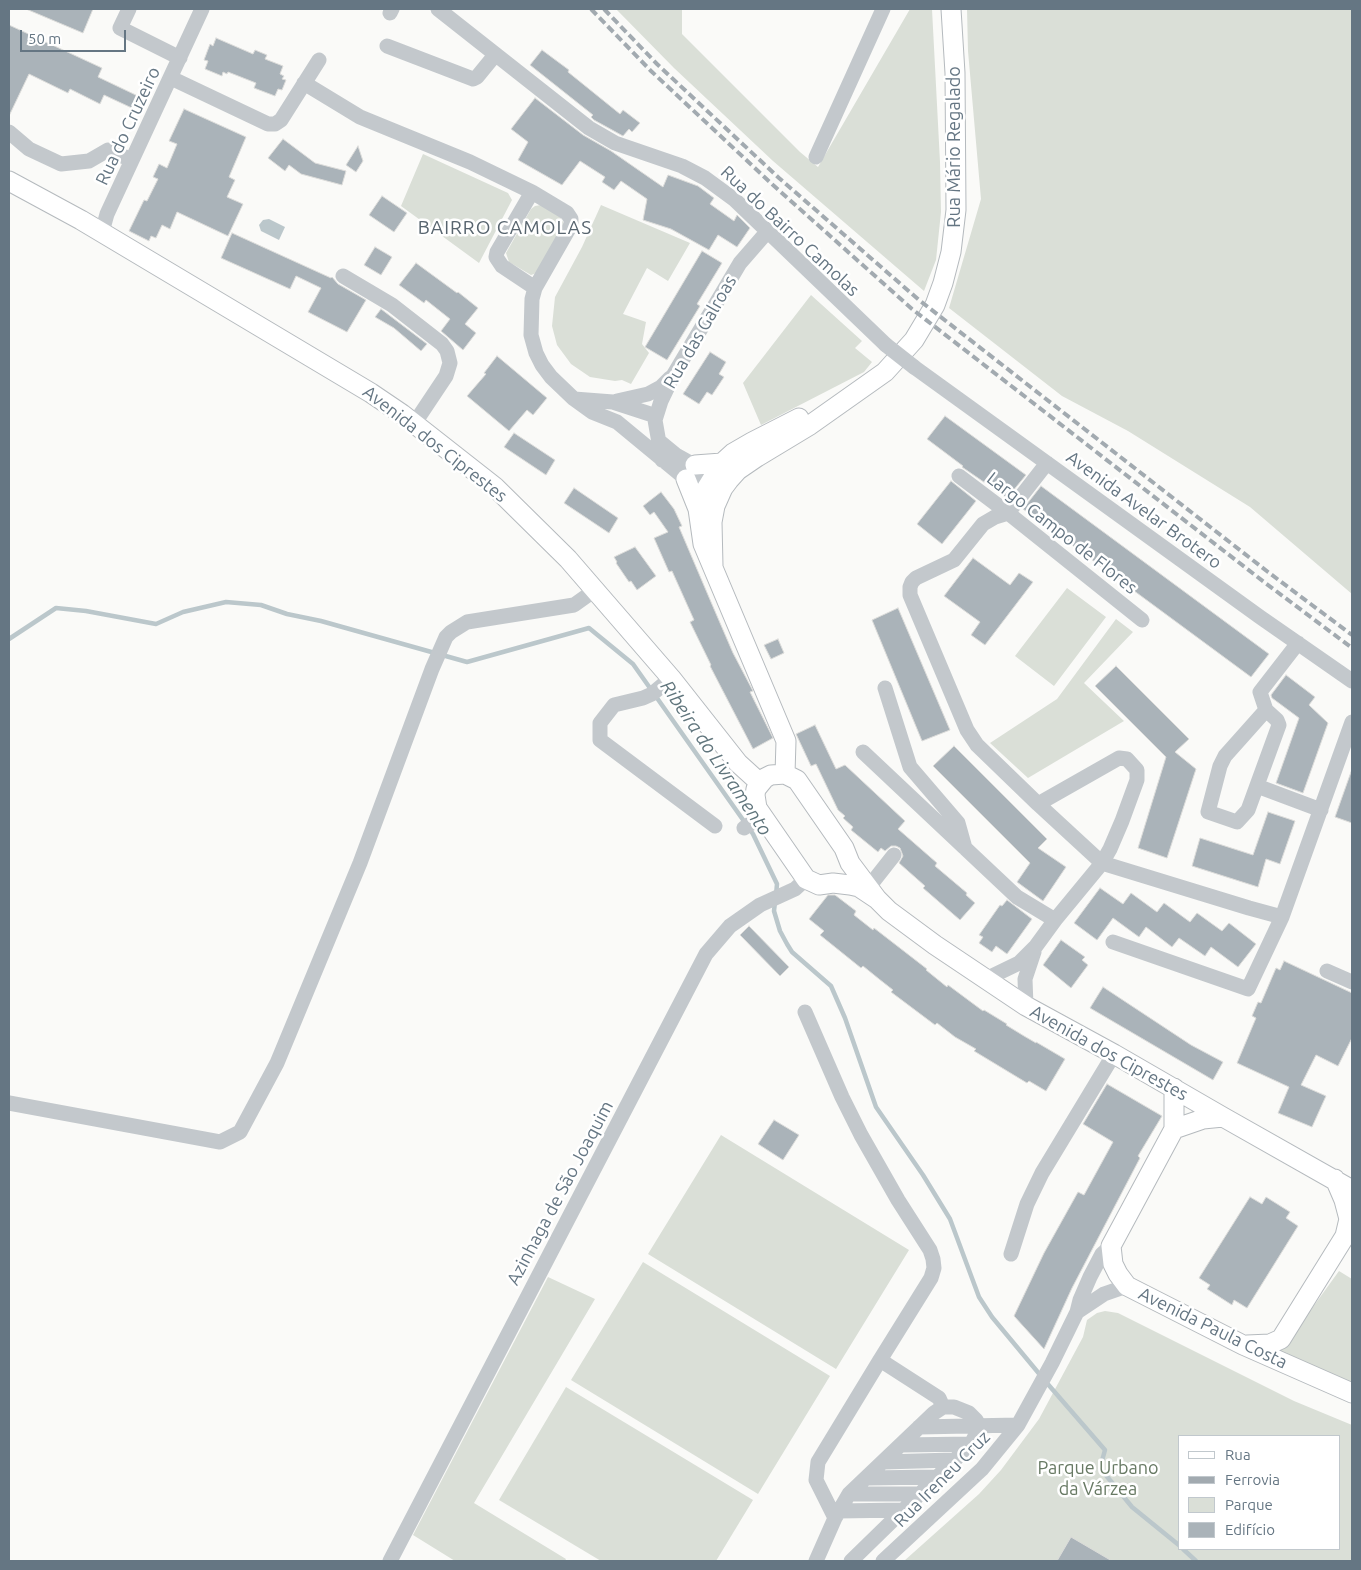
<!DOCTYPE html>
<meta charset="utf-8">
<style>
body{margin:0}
#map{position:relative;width:1361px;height:1570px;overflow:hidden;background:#fafaf8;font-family:Ubuntu,sans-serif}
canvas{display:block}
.frame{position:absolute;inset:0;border:10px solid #657683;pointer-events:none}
.legend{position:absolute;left:1178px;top:1435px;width:162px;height:115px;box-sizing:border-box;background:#fff;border:1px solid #c1c8cd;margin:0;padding:6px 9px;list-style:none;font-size:15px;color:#657683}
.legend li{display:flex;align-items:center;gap:10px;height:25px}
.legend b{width:25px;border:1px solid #c1c8cd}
.scale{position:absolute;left:20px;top:30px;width:106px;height:22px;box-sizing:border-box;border:2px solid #657683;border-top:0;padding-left:6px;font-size:15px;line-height:18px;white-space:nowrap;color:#657683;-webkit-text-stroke:4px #fff;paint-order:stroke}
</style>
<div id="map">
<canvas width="1361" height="1570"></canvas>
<div class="frame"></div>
<ul class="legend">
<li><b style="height:6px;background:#fff"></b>Rua</li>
<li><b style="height:6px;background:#a2aab0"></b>Ferrovia</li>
<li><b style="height:14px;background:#dadfd7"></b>Parque</li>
<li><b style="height:14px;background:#aab3b9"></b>Edifício</li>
</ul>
<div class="scale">50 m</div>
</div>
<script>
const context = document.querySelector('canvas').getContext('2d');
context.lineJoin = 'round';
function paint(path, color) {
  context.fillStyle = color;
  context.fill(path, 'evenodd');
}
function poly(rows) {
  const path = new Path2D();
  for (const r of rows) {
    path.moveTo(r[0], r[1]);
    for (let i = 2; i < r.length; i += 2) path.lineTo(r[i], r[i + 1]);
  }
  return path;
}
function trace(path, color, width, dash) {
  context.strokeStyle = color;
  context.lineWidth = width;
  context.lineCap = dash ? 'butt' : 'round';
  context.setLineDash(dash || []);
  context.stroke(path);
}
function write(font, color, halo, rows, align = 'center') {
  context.font = font + ' Ubuntu,sans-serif';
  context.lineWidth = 5;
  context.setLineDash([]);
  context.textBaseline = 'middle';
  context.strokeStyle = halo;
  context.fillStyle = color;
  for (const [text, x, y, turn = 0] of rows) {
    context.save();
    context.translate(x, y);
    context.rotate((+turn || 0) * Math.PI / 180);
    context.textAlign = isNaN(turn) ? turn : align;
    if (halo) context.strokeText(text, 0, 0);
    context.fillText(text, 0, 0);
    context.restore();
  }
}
paint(poly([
 [616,9,682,9,682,34,800,152,818,167,910,9,932,9,940,162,941,212,936,260,924,291,773,161,674,68],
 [967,9,1352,9,1352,594,1250,507,1128,431,1062,396,949,308,981,199,968,51],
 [423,154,508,193,512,200,479,263,401,206],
 [541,205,560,216,565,226,537,273,531,275,509,262,506,253,531,209,535,206],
 [601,205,690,243,668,281,647,268,623,314,646,322,642,344,649,353,631,384,622,380,615,381,590,377,571,364,557,345,552,326,555,297,582,247],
 [811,295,862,341,855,348,872,362,864,372,761,425,743,383],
 [1067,588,1106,617,1054,686,1015,656],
 [1116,619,1133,632,1084,683,1124,721,1028,778,990,743,1057,699],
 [721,1135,909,1250,836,1369,648,1254],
 [643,1262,830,1376,758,1494,571,1380],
 [1339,1271,1352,1279,1352,1386,1272,1350,1289,1340],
 [548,1277,595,1299,474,1503,566,1559,565,1561,455,1561,413,1535],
 [1105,1311,1118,1313,1294,1401,1352,1425,1352,1561,904,1561,979,1494,1001,1470,1039,1419,1083,1337,1087,1320,1097,1313],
 [1180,1436,1340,1436,1340,1549,1180,1549],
 [566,1387,753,1500,716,1561,601,1561,499,1500]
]), '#dadfd7');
paint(poly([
 [269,219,285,227,279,240,261,231,259,225,263,220]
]), '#bbc7cb');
trace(poly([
 [9,639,56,608,86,611,156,624,183,612,226,602,261,605,287,614,321,621,467,662,589,628,633,664,753,834,777,884,776,895],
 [775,902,774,911,780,931,787,944,792,952,831,986,845,1018,876,1107,923,1175,950,1219,979,1297,992,1317,1041,1376],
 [1046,1382,1105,1450,1100,1468,1132,1507,1180,1546],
 [1183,1549,1196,1561]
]), '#bbc7cb', 4.5);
const building = poly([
 [26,9,93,9,83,33,26,9],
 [9,25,102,68,98,77,140,97,134,109,104,95,100,104,70,89,68,93,29,74,9,116,9,25],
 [216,38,253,54,255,50,267,55,265,59,283,66,280,74,284,76,282,79,286,80,282,90,278,89,275,96,254,88,256,83,228,72,227,74,223,72,222,76,205,69,208,61,204,60,210,44,213,46,216,38],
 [542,50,569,70,568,72,620,114,623,110,640,123,632,132,629,129,623,136,594,120,591,117,593,115,530,65,542,50],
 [535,98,583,135,611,151,663,187,668,175,698,186,714,198,710,204,734,221,737,215,750,228,737,247,718,235,709,250,671,229,643,220,647,199,621,181,614,190,602,182,605,177,580,161,562,185,518,160,528,142,511,129,535,98],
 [184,109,246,137,229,177,235,180,227,197,243,204,228,236,177,212,170,229,162,225,156,238,151,236,149,241,129,231,144,200,147,201,158,179,153,177,159,164,167,168,177,144,169,141,184,109],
 [283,139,315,163,346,171,342,185,301,174,289,165,285,171,268,158,283,139],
 [358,146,363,161,356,172,346,165,358,146],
 [382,196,407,213,394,232,369,215,382,196],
 [232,233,331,278,332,277,338,284,366,300,347,332,308,312,321,288,296,276,290,289,221,258,232,233],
 [375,247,392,257,381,275,364,265,375,247],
 [702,251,722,263,697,304,700,306,667,360,645,347,702,251],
 [416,263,457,293,458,292,478,308,465,324,476,333,463,350,441,331,450,319,426,300,424,303,399,285,416,263],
 [381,309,427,344,421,351,394,328,375,317,381,309],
 [710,352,726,362,719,374,724,377,712,395,707,392,699,404,683,394,710,352],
 [497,356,547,398,533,415,527,410,509,431,467,396,486,374,484,373,497,356],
 [945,416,1026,475,1007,498,962,467,963,466,927,439,945,416],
 [514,433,555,460,546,475,504,447,514,433],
 [951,481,976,501,942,544,917,524,951,481],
 [1041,486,1269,654,1251,677,1023,509,1041,486],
 [574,488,618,518,609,533,564,503,574,488],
 [661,492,674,509,682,526,679,527,711,602,733,653,753,691,750,692,773,738,753,749,710,666,711,665,690,622,694,620,672,571,669,572,654,538,668,532,654,512,650,515,643,506,661,492],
 [635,547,656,576,637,590,631,581,629,582,616,563,617,562,614,557,635,547],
 [973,558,1010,585,1019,573,1033,582,985,645,971,635,980,622,944,596,973,558],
 [898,608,950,730,922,741,872,620,898,608],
 [778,639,784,653,771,659,764,645,778,639],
 [1116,666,1189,739,1175,752,1196,769,1167,858,1138,848,1166,757,1095,686,1116,666],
 [1286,675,1315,697,1309,705,1328,723,1303,793,1276,783,1299,718,1272,698,1271,695,1286,675],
 [815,725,836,769,845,765,905,821,898,829,937,863,935,866,967,893,966,895,975,903,960,920,923,888,925,886,899,863,903,856,900,848,896,846,891,846,885,851,881,848,878,852,851,830,853,827,843,818,845,816,838,810,816,764,811,766,796,734,815,725],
 [954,746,1047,839,1038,848,1066,867,1043,901,1017,882,1030,863,933,766,954,746],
 [1351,772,1352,772,1352,823,1335,817,1351,772],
 [1268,812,1295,821,1280,864,1266,859,1258,887,1192,866,1200,838,1253,855,1268,812],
 [1100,888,1123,904,1131,893,1157,912,1164,903,1190,922,1197,913,1222,931,1229,923,1256,944,1238,967,1211,947,1205,956,1179,938,1172,947,1146,927,1139,937,1113,918,1097,940,1074,923,1100,888],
 [828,895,835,895,856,911,854,915,873,930,874,928,927,969,926,970,947,987,948,985,983,1011,984,1010,1007,1024,1006,1025,1024,1036,1036,1043,1036,1042,1065,1059,1046,1091,1029,1081,1027,1083,974,1051,976,1049,955,1037,937,1023,935,1025,891,992,893,990,879,979,863,966,861,968,820,935,824,931,809,919,828,895],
 [1007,900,1032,919,1007,954,996,946,992,952,979,943,983,937,979,935,1000,905,1002,906,1007,900],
 [749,926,789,967,780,976,740,935,749,926],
 [1061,940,1085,957,1082,960,1088,965,1071,988,1043,965,1061,940],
 [1284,961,1352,993,1352,1038,1338,1066,1316,1055,1301,1085,1326,1096,1312,1127,1278,1113,1289,1087,1237,1063,1256,1018,1252,1016,1258,1002,1261,1003,1276,968,1280,970,1284,961],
 [1103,987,1191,1045,1223,1062,1213,1080,1090,1008,1103,987],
 [1107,1084,1162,1116,1138,1156,1140,1158,1072,1288,1044,1349,1014,1316,1044,1253,1078,1192,1084,1195,1113,1142,1083,1124,1107,1084],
 [774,1120,799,1135,783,1160,758,1144,774,1120],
 [1250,1197,1262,1204,1266,1197,1290,1212,1286,1218,1298,1226,1247,1308,1234,1300,1232,1305,1207,1289,1210,1285,1199,1278,1250,1197],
 [1071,1537,1112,1561,1057,1561,1071,1537]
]);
paint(building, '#aab3b9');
trace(building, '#dcdcda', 1);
const major = poly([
 [9,181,81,220,371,393,402,414,495,487,568,559,671,678,738,763,760,783],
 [695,465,722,463],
 [686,479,698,509],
 [713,566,712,522,715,506,723,488,729,480,738,470,757,457,810,425,885,372,914,340,935,305,943,283,951,252,956,210,955,73,951,9],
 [785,774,786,741,703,544,698,509,703,494,722,463,733,453,752,442,799,418],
 [877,899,859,887,850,885,833,883,819,885,806,879,757,808,755,795,756,789,765,778,771,775,785,774,797,780,844,848,850,863,877,899,889,911,935,945,1026,1006,1114,1054,1223,1117,1352,1190],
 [1174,1088,1174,1129,1111,1246,1113,1264,1118,1274,1127,1286,1243,1345,1352,1393],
 [1174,1129,1203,1119,1223,1117],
 [1247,1345,1270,1344,1281,1339,1345,1236,1349,1219,1344,1200,1335,1179]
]);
trace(major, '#b5babe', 21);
trace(poly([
 [129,9,120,28,180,58],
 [438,9,589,128,615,143,682,166,705,178,735,200,886,345],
 [390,13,392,9],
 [387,46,473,79,477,77,495,55],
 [171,78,268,124,275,124,281,120,319,60],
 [304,83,360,117,470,162,532,192,567,213,571,219,571,225,535,288,532,299,531,335,536,353,542,365,551,377,574,399,592,412,617,422,686,479,698,483,710,481,718,486],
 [9,132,29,149,61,164,89,161,108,150,132,160],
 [816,157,883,9],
 [532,192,497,252,496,257,502,266,535,288],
 [102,232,107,214,202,9],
 [343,276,392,305,442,344,447,351,450,363,446,376,414,424],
 [914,367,1260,617,1352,681],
 [574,399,613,402,656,416],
 [617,401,648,394,661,387,670,378],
 [659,441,676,455,703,470],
 [662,460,655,420,661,401,674,374,740,263,767,232],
 [1047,463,1008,513,995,517,983,524,954,560,916,578,912,582,910,587,910,595,967,730,977,745,1038,804,1102,863,1249,908,1282,917,1352,722],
 [959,476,1008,513,1142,620],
 [671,678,652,694,643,698,614,705,600,723,600,740,715,826],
 [885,688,910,767,958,823,965,848],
 [1266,710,1225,756,1220,766,1208,812,1237,822,1248,810,1279,725,1277,720,1266,710,1260,692,1298,643],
 [863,752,1017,897,1055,920],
 [1257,786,1321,810],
 [744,828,762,816],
 [868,888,894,855],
 [1113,942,1248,989,1282,917],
 [1327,971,1352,982],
 [986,979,1019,963,1036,946,1055,920,1102,863,1110,849,1122,821,1137,780,1137,770,1127,759,1119,758,1038,804],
 [1026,1006,1025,979,1034,952],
 [805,1012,842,1097,861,1135,898,1200,930,1250,933,1259,934,1268,931,1278,880,1360,939,1398,943,1407],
 [9,1103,220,1142,240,1132,277,1063,360,863,432,669,446,637,451,632,467,622,574,605,595,590],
 [1011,1254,1027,1204,1042,1173,1114,1054],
 [1077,1312,1104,1294,1127,1286],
 [919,1427,1018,1425],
 [901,1445,971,1444],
 [883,1462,953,1460],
 [866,1478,937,1477],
 [849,1494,919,1494],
 [838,1511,903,1510],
 [835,1518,816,1480,818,1462,880,1360],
 [390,1561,706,954,730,926,760,905,795,889,806,879],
 [816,1561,835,1518,849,1494,934,1413,943,1407,954,1407,969,1413,976,1420,980,1427],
 [851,1561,971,1444,980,1427],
 [883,1561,982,1469,1018,1425,1052,1363,1077,1312,1080,1300,1090,1277,1102,1254,1111,1246]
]), '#c3c8cc', 15);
trace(major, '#fff', 19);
trace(poly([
 [591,9,651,71,773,185,912,309,1264,582,1352,648],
 [604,9,657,64,779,178,919,300,1268,572,1352,635]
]), '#a2aab0', 4, [8, 4]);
trace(poly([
 [886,345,914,367]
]), '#c3c8cc', 15);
write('18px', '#657683', '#fff', [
 ["Rua do Cruzeiro",128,126,-65],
 ["Rua Mário Regalado",954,147,-90],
 ["Rua do Bairro Camolas",790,231,43],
 ["Rua das Galroas",700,332,-60],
 ["Avenida dos Ciprestes",435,444,38],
 ["Avenida Avelar Brotero",1144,510,36],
 ["Largo Campo de Flores",1062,533,38],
 ["Avenida dos Ciprestes",1109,1053,29],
 ["Azinhaga de São Joaquim",560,1193,-62],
 ["Avenida Paula Costa",1213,1328,26],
 ["Rua Ireneu Cruz",942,1479,-45]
]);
write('18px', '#687a64', '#fff', [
 ["Parque Urbano",1098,1468],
 ["da Várzea",1098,1489]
]);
context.letterSpacing = '1px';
write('19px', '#57646e', '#fff', [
 ["BAIRRO CAMOLAS",505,228]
]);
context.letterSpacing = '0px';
write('italic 19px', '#60757c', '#fff', [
 ["Ribeira do Livramento",716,758,56]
]);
</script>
